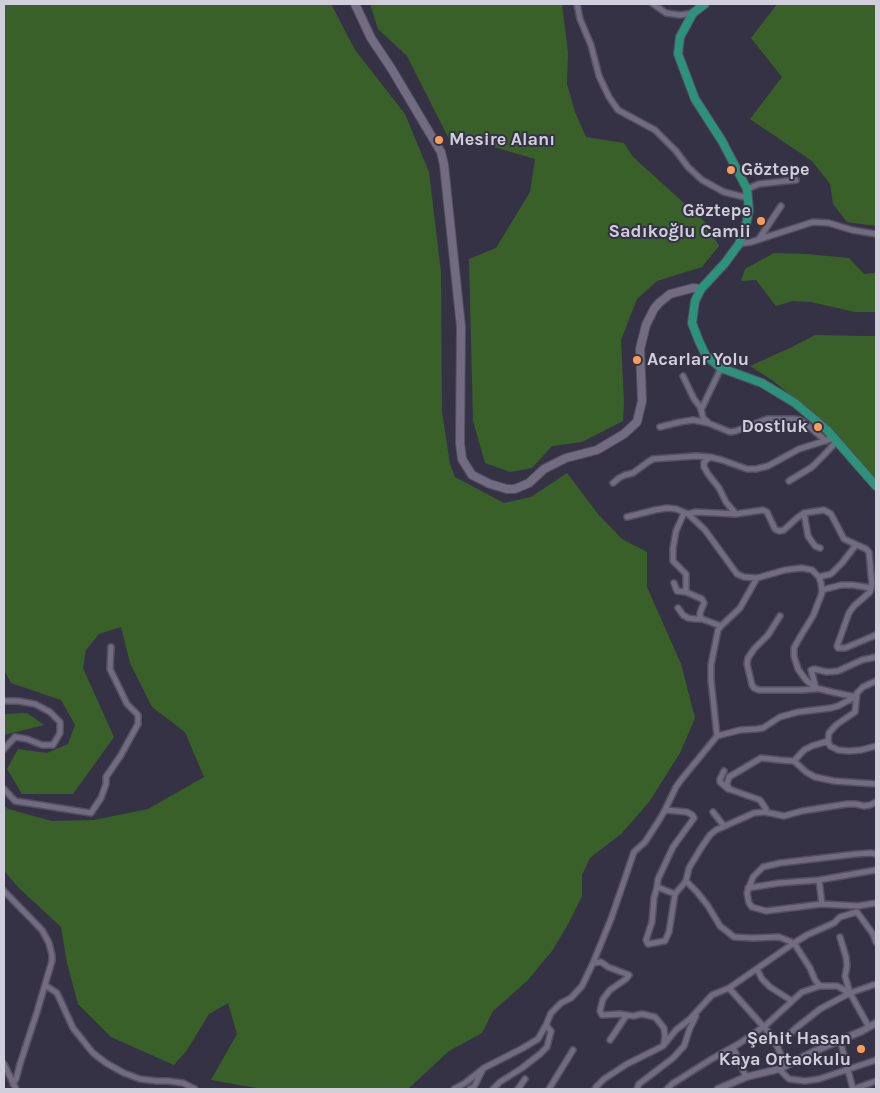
<!DOCTYPE html>
<meta charset="utf-8">
<style>
body{margin:0}
#map{position:relative;width:880px;height:1093px;overflow:hidden;background:#363245;font-family:Karla,sans-serif}
canvas{display:block}
.frame{position:absolute;inset:0;border:5px solid #d2cfdc;pointer-events:none}
</style>
<div id="map">
<canvas width="880" height="1093"></canvas>
<div class="frame"></div>
</div>
<script>
const context = document.querySelector('canvas').getContext('2d');
context.lineJoin = 'round';
function paint(path, color) {
  context.fillStyle = color;
  context.fill(path, 'evenodd');
}
function poly(rows) {
  const path = new Path2D();
  for (const r of rows) {
    path.moveTo(r[0], r[1]);
    for (let i = 2; i < r.length; i += 2) path.lineTo(r[i], r[i + 1]);
  }
  return path;
}
function trace(path, color, width, dash) {
  context.strokeStyle = color;
  context.lineWidth = width;
  context.lineCap = dash ? 'butt' : 'round';
  context.setLineDash(dash || []);
  context.stroke(path);
}
function write(font, color, halo, rows, align = 'center') {
  context.font = font + ' Karla,sans-serif';
  context.lineWidth = 4;
  context.setLineDash([]);
  context.textBaseline = 'middle';
  context.strokeStyle = halo;
  context.fillStyle = color;
  for (const [text, x, y, turn = 0] of rows) {
    context.save();
    context.translate(x, y);
    context.rotate((+turn || 0) * Math.PI / 180);
    context.textAlign = isNaN(turn) ? turn : align;
    if (halo) context.strokeText(text, 0, 0);
    context.fillText(text, 0, 0);
    context.restore();
  }
}
paint(poly([
 [4,4,331,4,355,50,405,114,429,172,441,272,442,412,450,464,455,477,504,503,531,497,567,473,598,514,622,539,647,552,647,587,681,664,695,718,680,753,649,802,622,833,590,858,582,875,582,896,567,926,552,951,527,981,493,1011,482,1033,449,1051,408,1089,262,1089,211,1080,237,1034,228,1003,209,1014,187,1050,174,1065,111,1037,78,1004,67,963,61,927,20,889,4,871,4,805,8,809,52,821,94,820,148,809,204,777,185,732,152,707,130,663,121,627,99,634,86,650,83,668,114,737,73,794,22,794,7,769,18,749,47,753,68,744,75,725,61,700,11,683,4,670],
 [370,4,562,4,568,53,567,84,575,112,586,137,624,143,633,157,705,222,719,246,702,267,657,281,637,299,621,340,624,403,623,421,582,442,552,446,532,468,510,472,485,463,473,421,469,259,496,248,530,192,535,159,480,143,450,141,407,56,378,29],
 [777,4,876,4,876,226,847,222,833,204,830,184,812,161,750,119,782,77,751,38],
 [774,253,807,254,849,258,864,274,876,273,876,312,855,312,811,302,792,301,776,306,756,280,741,281,745,269],
 [815,335,864,336,876,336,876,487,810,411,772,380,750,366,792,347],
 [27,713,44,725,4,735,4,714]
]), '#3a602a');
const minor = poly([
 [577,4,580,19,591,45,599,76,609,97,618,110,655,130,676,151,688,167,702,180,724,192,748,198],
 [653,4,666,13,680,15,693,13],
 [747,189,759,184,796,180],
 [759,239,781,206],
 [739,244,751,242,813,222,829,223,852,230,876,234],
 [683,376,694,399,701,408,703,418,708,422],
 [701,410,721,368],
 [660,427,680,422,693,420,708,423,730,432,736,431,767,419,794,419,800,420,806,424,826,441],
 [789,481,812,467,823,456,837,441],
 [613,483,619,478,625,475,633,473,648,462,653,459,696,456,710,457],
 [684,513,676,531,673,548,673,561,686,574,686,592],
 [804,513,808,536,815,546,820,548],
 [688,514,695,512,736,514,763,510,767,512,775,529,779,531,784,530,797,518,804,513,824,510,831,514,844,539,866,549,869,552,872,585,870,592,854,606,849,613,837,646,838,648,845,648,876,635],
 [736,514,726,502,719,488,708,474,704,467,704,462,710,457,722,460,747,469,756,469,768,466,799,449,834,438],
 [627,517,655,510,667,508,676,509,688,514,705,530,737,574,744,577,757,578,785,570,802,568,812,570,819,577,821,583,822,593,813,616,800,637,794,648,794,656,798,669,806,680,816,688,832,692,856,697],
 [819,577,831,574,842,563,856,545],
 [674,583,677,591,686,592,702,599,704,603,700,613,700,616,702,619,721,626],
 [822,590,841,585,853,585,871,588],
 [678,608,683,615,688,618,695,619,702,619],
 [780,616,768,635,754,649,748,658,747,664,752,685,754,688,759,690,801,690,817,689],
 [876,681,863,687,857,693,855,712,836,725,829,733,828,741,830,746,838,750,849,751,861,750,876,746],
 [816,688,811,670,814,669,827,672,838,671,862,660,876,657],
 [4,701,18,701,35,704,50,712,60,722,60,733,53,745,42,745,27,739,15,737,4,749],
 [717,736,740,730,757,729,763,728,780,717,798,712,831,708,838,706,855,697],
 [794,761,806,772,815,777,834,781,876,784],
 [724,771,720,779,720,782,728,789],
 [4,789,15,801,91,813,101,798,106,784,106,777,121,755,138,724,138,715,127,704,110,669,111,647],
 [665,810,687,812,692,815,694,818,673,847,658,879,657,887,675,894],
 [713,812,724,826],
 [765,812,766,809,760,800,729,789,727,784,729,777,761,758,780,760,794,761,804,750,812,746,828,741],
 [876,854,871,853,856,854,780,863,763,867,753,877,747,893,749,903,752,907,766,911,822,904,858,906,876,903],
 [819,880,822,904],
 [686,881,697,892,708,906,720,926,734,937,752,938,779,937,794,943],
 [657,887,654,898,652,922,646,940,648,944,665,941,669,932,675,894,686,881,689,868,701,848,710,835,716,830,754,813,765,812,784,816,802,811,847,804,856,804,864,806,870,805,876,802],
 [748,888,779,883,819,880,876,870],
 [4,891,42,930,49,943,52,955,52,961,37,1012,20,1064,16,1079,13,1084],
 [840,937,846,957,847,966,845,976,850,993,869,1027],
 [794,943,810,968,815,980,820,986],
 [593,963,601,962,608,967,629,975,626,979,610,990,603,999,600,1011,602,1015,620,1014,633,1016,642,1014,655,1017,664,1028,665,1036,664,1043],
 [757,969,762,979,770,987,792,1001],
 [45,985,57,993,73,1028,93,1053,106,1063,124,1073,140,1079,157,1081,168,1081,183,1083,195,1089],
 [729,988,771,1035,777,1046,786,1066],
 [610,1040,626,1016],
 [840,1040,853,1089],
 [777,1046,796,1028,820,1009,850,993,876,984],
 [733,1047,746,1077],
 [4,1064,16,1089],
 [779,1069,789,1079,805,1081,819,1079,876,1060],
 [454,1089,465,1083,484,1068,523,1048,538,1039,546,1025,551,1013,561,1003,571,998,582,986,593,963,611,919,634,852,645,842,658,822,665,810,676,787,681,780,717,736,711,680,711,665,718,630,721,626,740,608,757,578],
 [470,1089,474,1087,483,1069],
 [493,1089,500,1082,522,1068,540,1054,547,1047,551,1031,546,1025],
 [518,1089,525,1079],
 [549,1089,573,1050],
 [595,1089,596,1087,604,1079,627,1064,663,1046,676,1030,690,1019,712,995,729,988,794,943,807,935,834,923,840,917,857,912,873,934,876,942],
 [637,1089,639,1084,673,1058,684,1046,690,1028,696,1016],
 [667,1089,672,1084,710,1060,740,1043,766,1025,802,992,820,986,837,986,850,993],
 [854,1089,876,1081]
]);
const tertiary = poly([
 [718,1089,746,1077,779,1069,815,1051,862,1031,876,1023]
]);
const secondary = poly([
 [355,4,371,38,391,68,441,152,444,165,461,327,460,443,462,459,472,475,490,484,507,489,515,489,529,483,544,469,566,458,597,450,624,434,637,422,642,401,640,349,646,325,654,309,659,303,670,294,693,288,701,289]
]);
const primary = poly([
 [705,4,693,13,680,37,678,54,695,99,722,141,747,189,749,210,746,225,739,244,725,263,701,289,695,301,692,323,699,341,706,356,721,368,762,383,795,403,827,430,876,486]
]);
trace(minor, '#545060', 8);
trace(tertiary, '#545060', 9);
trace(secondary, '#545060', 10);
trace(primary, '#545060', 10);
trace(minor, '#716c82', 5);
trace(tertiary, '#716c82', 6);
trace(secondary, '#716c82', 8);
trace(primary, '#2d927b', 8);
for (const [x, y, r, color] of [
 [439,140,5,"#fe9c57"],
 [731,170,5,"#fe9c57"],
 [761,221,5,"#fe9c57"],
 [637,360,5,"#fe9c57"],
 [818,427,5,"#fe9c57"],
 [861,1049,5,"#fe9c57"]
]) {
  const dot = new Path2D();
  dot.arc(x, y, r, 0, 2 * Math.PI);
  context.fillStyle = color;
  context.fill(dot);
  trace(dot, '#363245', 2);
}
write('bold 18px', '#d2cfdc', '#363245', [
 ["Mesire Alanı",449,140],
 ["Göztepe",741,170],
 ["Göztepe",751,211,"right"],
 ["Sadıkoğlu Camii",751,232,"right"],
 ["Acarlar Yolu",647,360],
 ["Dostluk",808,427,"right"],
 ["Şehit Hasan",851,1039,"right"],
 ["Kaya Ortaokulu",851,1060,"right"]
], 'left');
</script>
